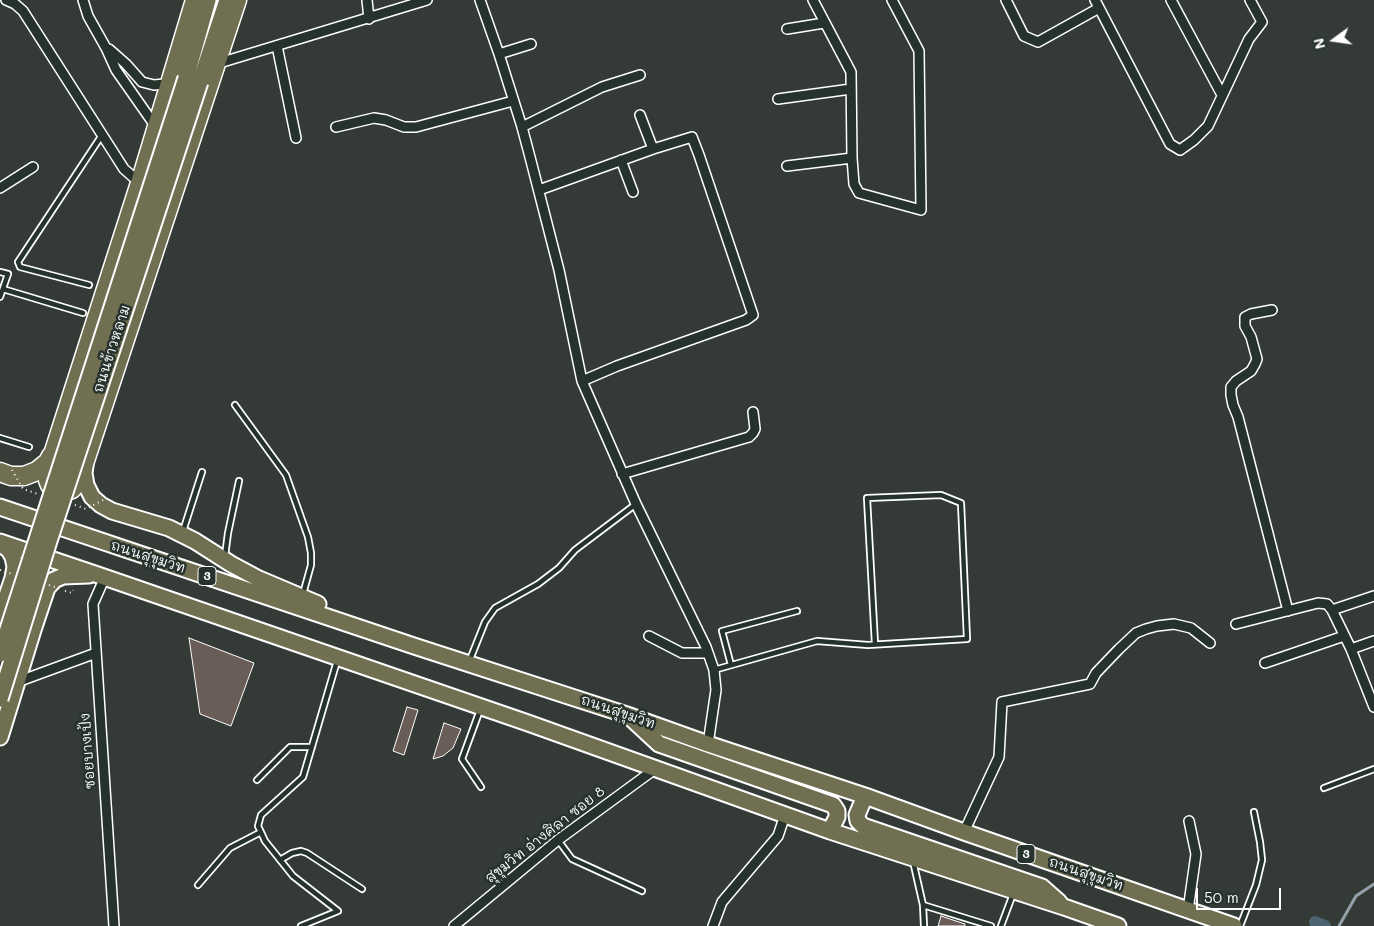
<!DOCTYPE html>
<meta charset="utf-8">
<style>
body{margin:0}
#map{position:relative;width:1374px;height:926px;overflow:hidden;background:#343b36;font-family:Mali,sans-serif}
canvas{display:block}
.north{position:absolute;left:1309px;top:15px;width:50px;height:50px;-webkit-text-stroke:4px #26332d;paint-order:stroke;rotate:256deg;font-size:14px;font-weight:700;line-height:20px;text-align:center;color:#fff}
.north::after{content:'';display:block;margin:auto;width:18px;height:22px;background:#fff;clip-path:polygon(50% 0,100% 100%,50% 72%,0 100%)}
.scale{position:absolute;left:1196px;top:888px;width:85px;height:22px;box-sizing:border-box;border:2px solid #fff;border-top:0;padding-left:6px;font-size:15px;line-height:18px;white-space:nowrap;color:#fff;-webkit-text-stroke:4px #26332d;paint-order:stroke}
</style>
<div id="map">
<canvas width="1374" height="926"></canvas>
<div class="north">N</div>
<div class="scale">50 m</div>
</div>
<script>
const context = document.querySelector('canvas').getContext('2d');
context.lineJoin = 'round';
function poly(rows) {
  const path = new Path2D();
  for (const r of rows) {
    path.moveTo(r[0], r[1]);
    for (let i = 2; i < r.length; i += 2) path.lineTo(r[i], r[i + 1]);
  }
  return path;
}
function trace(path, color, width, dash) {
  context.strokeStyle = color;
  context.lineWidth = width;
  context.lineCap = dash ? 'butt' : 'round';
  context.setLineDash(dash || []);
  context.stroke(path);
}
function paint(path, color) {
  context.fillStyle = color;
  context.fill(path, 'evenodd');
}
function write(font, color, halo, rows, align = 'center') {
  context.font = font + ' Mali,"Playpen Sans Thai",sans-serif';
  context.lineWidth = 5;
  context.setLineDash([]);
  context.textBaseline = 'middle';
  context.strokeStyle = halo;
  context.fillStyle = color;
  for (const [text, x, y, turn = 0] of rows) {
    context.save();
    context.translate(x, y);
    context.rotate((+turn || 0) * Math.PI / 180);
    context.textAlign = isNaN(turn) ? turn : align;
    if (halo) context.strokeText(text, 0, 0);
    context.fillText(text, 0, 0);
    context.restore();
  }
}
trace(poly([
 [1339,926,1356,896,1374,884]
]), '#93a2a9', 3);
trace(poly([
 [1315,922,1325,926]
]), '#4b646f', 12);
const building = poly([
 [189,638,254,663,231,726,200,714,189,638],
 [407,707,418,710,404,755,393,751,407,707],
 [444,723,461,729,453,748,443,756,433,759,444,723],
 [941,916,965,924,965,926,938,926,941,916]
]);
paint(building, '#6a5d58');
trace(building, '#fff', 1);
const lane = poly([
 [0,272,8,274,0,297],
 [89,285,20,267,18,262,102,135],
 [3,289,83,313],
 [235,405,286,475,308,537,311,553,311,565,303,594],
 [0,438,29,447],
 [183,531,202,472],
 [225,556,228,533,239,481],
 [469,662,485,622,495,608,538,584,559,568,575,550,636,504],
 [731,665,722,631,797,611],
 [714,670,817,641,868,645,967,639,961,503,941,495,867,498,875,644],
 [480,710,462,759,481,787],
 [257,780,290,747,312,747],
 [1324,788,1374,769],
 [558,840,572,859,642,891],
 [280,860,292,853,301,851,307,853,362,889],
 [913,861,923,905,924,926],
 [198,885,230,848,261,832],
 [923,905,991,926],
 [301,926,338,911,293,876,265,841,258,826,261,815,303,777,337,661],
 [1001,926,1013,894],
 [1240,926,1256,885,1262,860,1260,842,1254,812]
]);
const street = poly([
 [6,0,15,4,23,11,124,169,140,183],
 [83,0,88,16,106,48,116,70,156,127],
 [367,0,369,19],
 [480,0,499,54,522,127,531,161,559,270,582,381,636,504,706,647,714,670,716,690,708,744],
 [813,0,851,72,852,158,854,184,859,193,921,210,919,51,892,0],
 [1006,0,1024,36,1038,42,1099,8],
 [1095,0,1170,144,1180,150,1194,140,1208,126,1249,39,1262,22,1250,0],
 [1171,0,1222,95],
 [787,29,824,23],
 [277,46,296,138],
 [109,49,126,64,142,82,154,85,165,84,170,80],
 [499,54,531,44],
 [216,64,427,0],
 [778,99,851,89],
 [640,115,653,149],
 [336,127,374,118,386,120,404,127,416,127,513,101],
 [522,127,602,87,640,75],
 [621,160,633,192],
 [787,166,852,158],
 [0,188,33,167],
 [539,190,653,149,692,137,699,155,753,315,746,320,617,366,582,381],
 [1272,310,1251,314,1245,317,1245,326,1251,337,1257,359,1255,364,1251,371,1236,381,1231,387,1231,395,1233,405,1238,417,1288,611],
 [622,474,749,437,753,433,755,429,753,412],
 [105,577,93,604,114,926],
 [1332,610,1374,596],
 [1236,624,1318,603,1327,604,1332,610,1351,649,1374,707],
 [649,636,682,653,708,653],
 [1351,649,1374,641],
 [1265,663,1344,636],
 [17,682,96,653],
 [964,832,999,757,1002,702,1090,684,1096,673,1119,649,1136,633,1146,629,1157,626,1174,624,1191,628,1210,643],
 [1188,910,1196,854,1189,821],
 [454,926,558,840,655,769],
 [713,926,722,902,778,836,785,815]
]);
const primary = poly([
 [186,78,208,0],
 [200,82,227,0],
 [85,466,84,473,86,485,92,497,101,505,112,511,169,528,195,541,231,564,259,579,318,604],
 [0,507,414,646,627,715,708,744,865,796,964,832,1234,926],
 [0,542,98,575,528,723,830,831,1064,907,1118,926],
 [0,616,13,578,15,567,13,557,9,550,1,544],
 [632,719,659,744,833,805,837,811,837,817,830,831],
 [0,737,33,630,47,588,54,580,63,576,89,575],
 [865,796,857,815,858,821,863,826,1042,887,1059,902]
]);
const highway = poly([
 [195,0,140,183,48,470,48,480,50,485,58,491,63,492,72,489,78,482,237,0],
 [0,472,11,476,24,476,37,471,48,462,51,456]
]);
trace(lane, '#fff', 8);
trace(street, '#fff', 12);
trace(primary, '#fff', 19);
trace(highway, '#fff', 21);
trace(poly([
 [65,591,72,593,73,590]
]), '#fff', 2, [1, 4]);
trace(lane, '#26332d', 4.5);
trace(street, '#26332d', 9);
trace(primary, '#706f52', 15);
trace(highway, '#706f52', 18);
const primaryBridge = poly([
 [0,654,186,78],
 [0,699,49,541,200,82]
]);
trace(primaryBridge, '#fff', 19, []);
trace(poly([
 [12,470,23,489,38,494],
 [75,505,86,509,105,499],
 [0,570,12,574],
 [49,585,60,589]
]), '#fff', 2, [1, 4]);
trace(primaryBridge, '#706f52', 15);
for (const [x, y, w] of [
 [207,576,18],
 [1026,854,18]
]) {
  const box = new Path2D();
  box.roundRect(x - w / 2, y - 9.5, w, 19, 4);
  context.fillStyle = '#26332d';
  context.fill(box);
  trace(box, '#fff', 1);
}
write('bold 12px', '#fff', null, [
 ["3",207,576],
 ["3",1026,854]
]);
write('14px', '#fff', '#26332d', [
 ["ถนนข้าวหลาม",112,349,-72],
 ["ถนนสุขุมวิท",148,557,18],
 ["ถนนสุขุมวิท",618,712,19],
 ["ซอยบางเป้ง",88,751,-94],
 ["สุขุมวิท อ่างศิลา ซอย 8",545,835,-38],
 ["ถนนสุขุมวิท",1086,874,19]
]);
</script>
